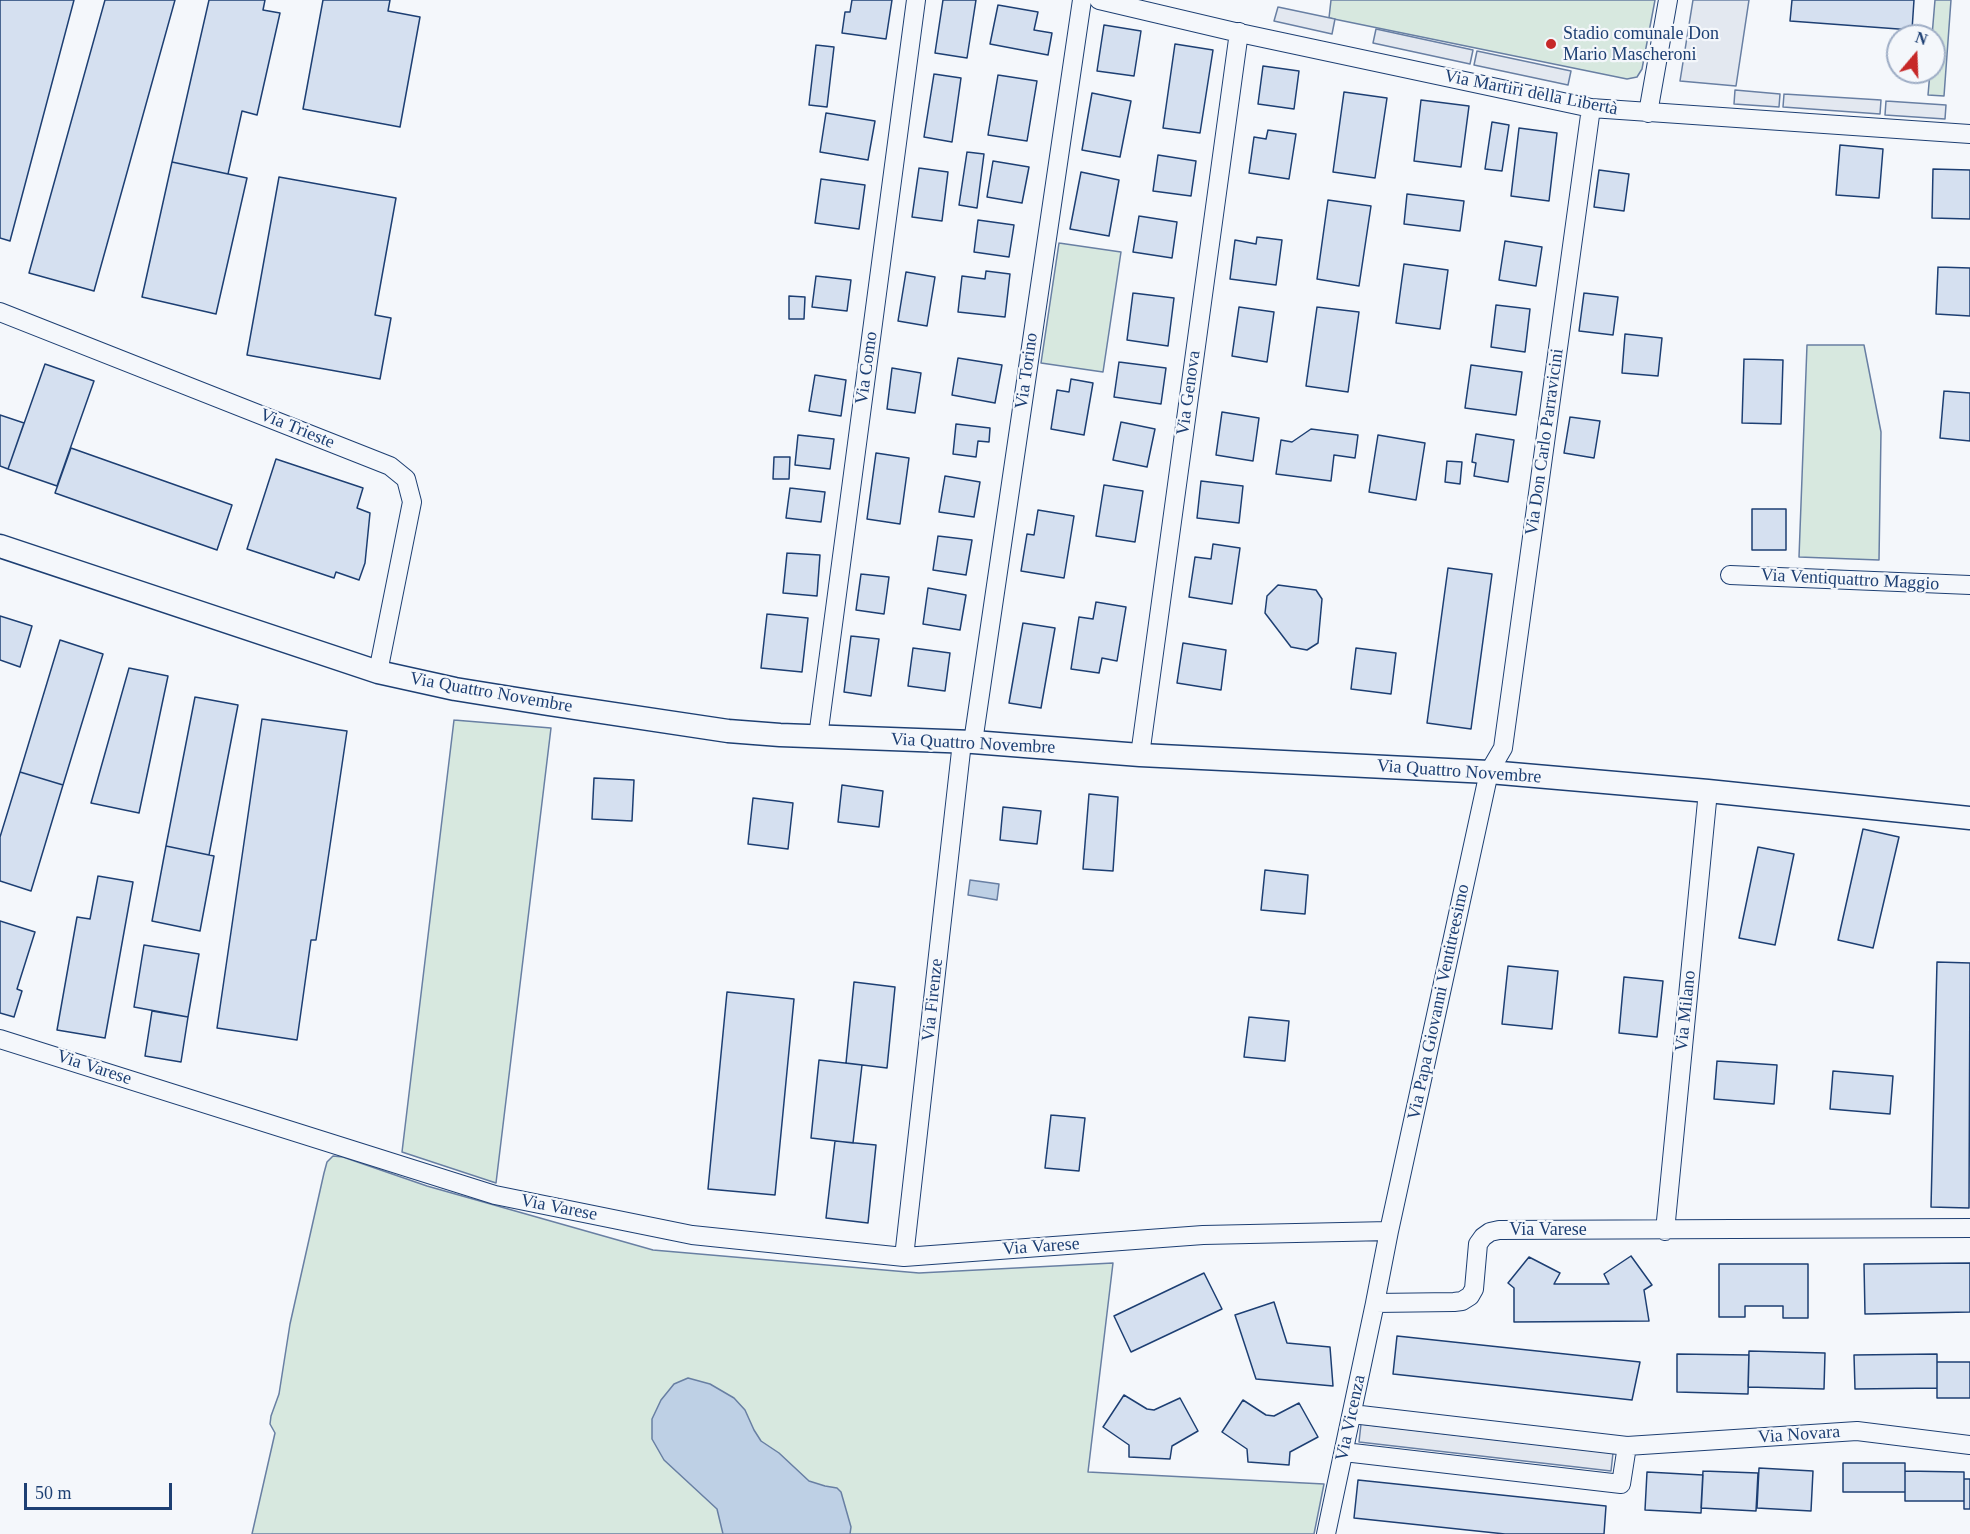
<!DOCTYPE html>
<meta charset="utf-8">
<style>
body{margin:0}
#map{position:relative;width:1970px;height:1534px;overflow:hidden;background:#f4f7fb;font-family:Georgia,serif}
canvas{display:block}
.north{position:absolute;left:1886px;top:24px;width:60px;height:60px;box-sizing:border-box;background:#f4f7fb;border:2px solid #9eadc5;border-radius:50%;rotate:19deg;font-size:16px;font-weight:700;line-height:24px;text-align:center;color:#1d3f73}
.north::after{content:'';display:block;margin:auto;width:21px;height:27px;background:#c62828;clip-path:polygon(50% 0,100% 100%,50% 72%,0 100%)}
.scale{position:absolute;left:24px;top:1483px;width:148px;height:27px;box-sizing:border-box;border:3px solid #1d3f73;border-top:0;padding-left:8px;font-size:18px;line-height:21px;white-space:nowrap;color:#1d3f73;-webkit-text-stroke:4px #f4f7fb;paint-order:stroke}
</style>
<div id="map">
<canvas width="1970" height="1534"></canvas>
<div class="north">N</div>
<div class="scale">50 m</div>
</div>
<script>
const context = document.querySelector('canvas').getContext('2d');
context.lineJoin = 'round';
function paint(path, color) {
  context.fillStyle = color;
  context.fill(path, 'evenodd');
}
function poly(rows) {
  const path = new Path2D();
  for (const r of rows) {
    path.moveTo(r[0], r[1]);
    for (let i = 2; i < r.length; i += 2) path.lineTo(r[i], r[i + 1]);
  }
  return path;
}
function trace(path, color, width, dash) {
  context.strokeStyle = color;
  context.lineWidth = width;
  context.lineCap = dash ? 'butt' : 'round';
  context.setLineDash(dash || []);
  context.stroke(path);
}
function write(font, color, halo, rows, align = 'center') {
  context.font = font + ' Georgia,serif';
  context.lineWidth = 4.5;
  context.setLineDash([]);
  context.textBaseline = 'middle';
  context.strokeStyle = halo;
  context.fillStyle = color;
  for (const [text, x, y, turn = 0] of rows) {
    context.save();
    context.translate(x, y);
    context.rotate((+turn || 0) * Math.PI / 180);
    context.textAlign = isNaN(turn) ? turn : align;
    if (halo) context.strokeText(text, 0, 0);
    context.fillText(text, 0, 0);
    context.restore();
  }
}
const green = poly([
 [1331,0,1655,0,1642,69,1637,77,1627,79,1329,18,1331,0],
 [1935,0,1951,0,1944,96,1928,95,1930,72,1934,72,1934,36,1932,36,1935,0],
 [1059,243,1121,252,1103,372,1041,363,1059,243],
 [1807,345,1864,345,1881,432,1879,560,1799,557,1807,345],
 [454,720,551,728,496,1183,402,1152,454,720],
 [333,1156,343,1157,427,1186,653,1250,919,1273,1113,1263,1088,1472,1324,1484,1314,1534,252,1534,275,1433,270,1424,271,1416,279,1394,290,1324,324,1173,327,1162,333,1156]
]);
paint(green, '#d7e8df');
trace(green, '#687fa3', 1.5);
const parking = poly([
 [1693,0,1749,0,1736,86,1680,81,1693,0],
 [1278,7,1335,19,1332,34,1274,21,1278,7],
 [1376,29,1473,50,1470,64,1373,43,1376,29],
 [1477,51,1571,71,1568,85,1474,65,1477,51],
 [1735,90,1780,94,1779,107,1734,104,1735,90],
 [1784,94,1881,100,1880,114,1783,107,1784,94],
 [1886,101,1946,105,1945,119,1885,115,1886,101],
 [1361,1424,1613,1453,1611,1471,1359,1442,1361,1424]
]);
paint(parking, '#e3e8f0');
trace(parking, '#687fa3', 1.5);
const water = poly([
 [970,880,999,884,997,900,968,895,970,880],
 [688,1378,710,1384,734,1398,745,1410,754,1430,761,1441,779,1453,809,1481,825,1486,837,1488,841,1492,851,1527,850,1534,723,1534,717,1509,664,1460,652,1439,652,1419,661,1400,674,1384,688,1378]
]);
paint(water, '#bed0e5');
trace(water, '#687fa3', 1.5);
const building = poly([
 [0,0,74,0,10,241,0,238,0,0],
 [105,0,175,0,94,291,29,273,105,0],
 [209,0,265,0,263,10,280,13,257,115,242,111,228,174,172,162,209,0],
 [323,0,390,0,388,11,420,17,400,127,303,109,323,0],
 [852,0,892,0,886,39,842,33,845,12,850,12,852,0],
 [943,0,976,0,967,58,935,53,943,0],
 [1792,0,1914,0,1912,30,1790,21,1792,0],
 [998,5,1038,12,1034,30,1052,33,1048,55,990,44,998,5],
 [1104,25,1141,31,1134,76,1097,71,1104,25],
 [1175,44,1213,50,1200,133,1163,128,1175,44],
 [816,45,834,47,827,107,809,105,816,45],
 [1263,66,1299,71,1294,109,1258,104,1263,66],
 [934,74,961,78,952,142,924,137,934,74],
 [998,75,1037,81,1027,141,988,135,998,75],
 [1344,92,1387,98,1375,178,1333,172,1344,92],
 [1092,93,1131,101,1120,157,1082,150,1092,93],
 [1421,100,1469,106,1461,167,1414,161,1421,100],
 [826,113,875,121,868,160,820,152,826,113],
 [1492,122,1509,125,1502,171,1485,169,1492,122],
 [1519,128,1557,133,1549,201,1511,196,1519,128],
 [1268,130,1296,134,1289,179,1249,173,1254,137,1266,139,1268,130],
 [1840,145,1883,149,1879,198,1836,195,1840,145],
 [967,152,984,154,977,208,959,205,967,152],
 [1158,155,1196,161,1191,196,1153,191,1158,155],
 [993,161,1029,167,1022,203,987,197,993,161],
 [172,162,247,178,216,314,142,297,172,162],
 [919,168,948,172,942,221,912,217,919,168],
 [1933,169,1970,170,1970,219,1932,218,1933,169],
 [1599,170,1629,174,1624,211,1594,207,1599,170],
 [1081,172,1119,180,1109,236,1070,229,1081,172],
 [279,177,396,198,375,315,391,318,380,379,247,355,279,177],
 [821,179,865,185,859,229,815,223,821,179],
 [1407,194,1464,201,1460,231,1404,224,1407,194],
 [1328,200,1371,206,1359,286,1317,279,1328,200],
 [1139,216,1177,222,1172,258,1133,252,1139,216],
 [978,220,1014,225,1009,257,974,252,978,220],
 [1257,237,1282,240,1276,285,1230,279,1235,240,1256,244,1257,237],
 [1505,241,1542,247,1536,286,1499,280,1505,241],
 [1404,264,1448,270,1440,329,1396,323,1404,264],
 [1938,267,1970,268,1970,316,1936,314,1938,267],
 [986,271,1010,274,1005,317,958,312,962,276,985,279,986,271],
 [906,272,935,277,927,326,898,321,906,272],
 [816,276,851,280,847,311,812,307,816,276],
 [1133,293,1174,298,1168,346,1127,340,1133,293],
 [1584,293,1618,297,1613,335,1579,331,1584,293],
 [789,296,805,297,804,319,789,319,789,296],
 [1496,305,1530,309,1525,352,1491,347,1496,305],
 [1239,307,1274,312,1267,362,1232,356,1239,307],
 [1317,307,1359,312,1348,392,1306,386,1317,307],
 [1625,334,1662,338,1658,376,1622,373,1625,334],
 [958,358,1002,365,995,403,952,395,958,358],
 [1744,359,1783,360,1781,424,1742,423,1744,359],
 [1119,362,1166,368,1161,404,1114,397,1119,362],
 [45,364,94,381,57,486,8,469,45,364],
 [1471,365,1522,372,1516,415,1465,408,1471,365],
 [892,368,921,373,915,413,887,409,892,368],
 [815,375,846,380,841,416,809,411,815,375],
 [1071,379,1093,383,1084,435,1051,429,1057,390,1069,392,1071,379],
 [1944,391,1970,393,1970,441,1940,438,1944,391],
 [1222,412,1259,418,1253,461,1216,455,1222,412],
 [0,415,24,423,8,469,0,466,0,415],
 [1570,417,1600,421,1594,458,1564,453,1570,417],
 [1121,422,1155,429,1147,467,1113,460,1121,422],
 [956,424,990,428,989,442,978,441,976,457,953,454,956,424],
 [1311,429,1358,435,1355,458,1334,455,1331,481,1276,474,1281,440,1292,442,1311,429],
 [1476,434,1514,440,1508,482,1474,476,1476,463,1472,462,1476,434],
 [798,435,834,439,830,469,795,465,798,435],
 [1378,435,1425,443,1416,500,1369,492,1378,435],
 [71,448,232,505,217,550,55,493,71,448],
 [876,453,909,458,900,524,867,519,876,453],
 [774,457,790,457,789,479,773,479,774,457],
 [276,459,363,488,357,508,370,513,365,563,359,580,336,572,334,578,247,549,276,459],
 [1447,461,1462,462,1460,484,1445,482,1447,461],
 [945,476,980,482,974,517,939,512,945,476],
 [1201,481,1243,486,1239,523,1197,518,1201,481],
 [1104,485,1143,491,1135,542,1096,536,1104,485],
 [790,488,825,492,821,522,786,518,790,488],
 [1752,509,1786,509,1786,550,1752,550,1752,509],
 [1038,510,1074,516,1064,578,1021,571,1027,534,1034,535,1038,510],
 [938,536,972,540,966,575,933,570,938,536],
 [1213,544,1240,548,1232,604,1189,597,1195,557,1211,559,1213,544],
 [787,553,820,555,817,596,783,593,787,553],
 [1448,568,1492,574,1471,729,1427,723,1448,568],
 [861,574,889,577,884,614,856,610,861,574],
 [1278,585,1316,590,1322,599,1318,643,1307,650,1291,647,1265,613,1267,596,1278,585],
 [928,588,966,595,960,630,923,624,928,588],
 [1096,602,1126,607,1117,661,1102,658,1099,673,1071,669,1079,617,1093,619,1096,602],
 [767,614,808,618,802,672,761,668,767,614],
 [0,616,32,626,20,667,0,660,0,616],
 [1023,623,1055,628,1041,708,1009,703,1023,623],
 [851,636,879,639,871,696,844,692,851,636],
 [60,640,103,654,63,785,20,772,60,640],
 [1183,643,1226,650,1221,690,1177,683,1183,643],
 [913,648,950,653,945,691,908,686,913,648],
 [1356,648,1396,653,1391,694,1351,689,1356,648],
 [129,668,168,676,139,813,91,803,129,668],
 [195,697,238,705,209,855,166,846,195,697],
 [262,719,347,731,316,940,311,940,297,1040,217,1028,262,719],
 [20,772,63,785,31,891,0,881,0,837,20,772],
 [594,778,634,780,632,821,592,819,594,778],
 [842,785,883,791,879,827,838,822,842,785],
 [1089,794,1118,797,1113,871,1083,869,1089,794],
 [753,798,793,803,788,849,748,844,753,798],
 [1003,807,1041,811,1037,844,1000,840,1003,807],
 [1863,829,1899,837,1873,948,1838,940,1863,829],
 [166,846,214,856,200,931,152,921,166,846],
 [1758,847,1794,854,1775,945,1739,938,1758,847],
 [1265,870,1308,875,1305,914,1261,910,1265,870],
 [98,876,133,882,105,1038,57,1030,77,917,90,919,98,876],
 [0,921,35,932,17,989,22,991,14,1017,0,1013,0,921],
 [144,945,199,954,188,1017,134,1007,144,945],
 [1937,962,1970,963,1969,1208,1931,1207,1937,962],
 [1508,966,1558,971,1552,1029,1502,1024,1508,966],
 [1624,977,1663,981,1657,1037,1619,1033,1624,977],
 [854,982,895,987,887,1068,846,1063,854,982],
 [727,992,794,999,775,1195,708,1189,727,992],
 [152,1011,188,1017,181,1062,145,1056,152,1011],
 [1249,1017,1289,1021,1285,1061,1244,1057,1249,1017],
 [819,1060,862,1065,853,1143,811,1138,819,1060],
 [1717,1061,1777,1065,1774,1104,1714,1099,1717,1061],
 [1833,1071,1893,1076,1890,1114,1830,1109,1833,1071],
 [1051,1115,1085,1118,1079,1171,1045,1168,1051,1115],
 [835,1141,876,1145,868,1223,826,1218,835,1141],
 [1631,1256,1652,1285,1644,1290,1649,1321,1514,1322,1514,1288,1508,1283,1529,1257,1560,1273,1554,1284,1609,1284,1604,1274,1631,1256],
 [1970,1263,1970,1312,1865,1314,1864,1264,1970,1263],
 [1719,1264,1808,1264,1808,1318,1783,1318,1783,1306,1745,1306,1745,1317,1719,1317,1719,1264],
 [1204,1273,1222,1309,1131,1352,1114,1316,1204,1273],
 [1274,1302,1287,1343,1330,1347,1333,1386,1256,1379,1235,1315,1274,1302],
 [1397,1336,1640,1362,1632,1400,1393,1374,1397,1336],
 [1749,1351,1825,1353,1824,1389,1748,1387,1749,1351],
 [1677,1354,1749,1355,1748,1394,1677,1392,1677,1354],
 [1937,1354,1937,1388,1855,1389,1854,1355,1937,1354],
 [1937,1362,1970,1362,1970,1398,1937,1398,1937,1362],
 [1124,1395,1147,1409,1154,1410,1180,1398,1198,1431,1172,1446,1170,1459,1129,1457,1129,1445,1103,1427,1124,1395],
 [1243,1400,1266,1415,1274,1416,1299,1403,1318,1437,1290,1452,1289,1465,1248,1462,1247,1449,1222,1432,1243,1400],
 [1843,1463,1905,1463,1905,1492,1843,1492,1843,1463],
 [1759,1468,1813,1471,1811,1511,1757,1508,1759,1468],
 [1703,1471,1758,1473,1756,1511,1701,1508,1703,1471],
 [1905,1471,1964,1472,1964,1501,1905,1501,1905,1471],
 [1647,1472,1703,1475,1701,1513,1645,1510,1647,1472],
 [1964,1479,1970,1479,1970,1509,1964,1509,1964,1479],
 [1358,1480,1606,1506,1604,1534,1505,1534,1354,1518,1358,1480]
]);
paint(building, '#d5e0f0');
trace(building, '#1d3f73', 1.5);
const minor = poly([
 [1099,0,1235,32,1591,108,1970,134],
 [1648,113,1668,0],
 [0,312,390,466,406,479,412,502,378,672],
 [1730,575,1970,585],
 [818,737,916,0],
 [973,742,1082,0],
 [1140,755,1239,32],
 [0,1039,495,1195,692,1235,904,1257,1203,1235,1389,1231,1375,1303,1454,1302,1462,1301,1470,1296,1474,1289,1478,1244,1483,1237,1490,1232,1499,1230,1970,1228],
 [1389,1231,1489,772,1503,748,1591,108],
 [1665,1231,1708,791],
 [904,1257,962,742],
 [1352,1414,1627,1446,1857,1431,1970,1445],
 [1344,1452,1621,1484,1627,1446],
 [1326,1534,1375,1303]
]);
const tertiary = poly([
 [0,546,378,672,455,689,548,704,728,731,780,735,973,742,1140,755,1489,772,1708,791,1970,818]
]);
trace(minor, '#1d3f73', 20);
trace(tertiary, '#1d3f73', 25);
trace(minor, '#f4f7fb', 18);
trace(tertiary, '#f4f7fb', 22);
for (const [x, y, r, color] of [
 [1551,44,6,"#c62828"]
]) {
  const dot = new Path2D();
  dot.arc(x, y, r, 0, 2 * Math.PI);
  context.fillStyle = color;
  context.fill(dot);
  trace(dot, '#f4f7fb', 2);
}
write('18px', '#1d3f73', '#f4f7fb', [
 ["Stadio comunale Don",1563,34],
 ["Mario Mascheroni",1563,55]
], 'left');
write('18px', '#1d3f73', '#f4f7fb', [
 ["Via Martiri della Libertà",1531,93,11],
 ["Via Como",867,368,-82],
 ["Via Torino",1027,371,-82],
 ["Via Genova",1189,393,-82],
 ["Via Trieste",297,429,22],
 ["Via Don Carlo Parravicini",1545,442,-82],
 ["Via Ventiquattro Maggio",1850,580,3],
 ["Via Quattro Novembre",491,693,10],
 ["Via Quattro Novembre",973,744,3],
 ["Via Quattro Novembre",1459,772,4],
 ["Via Firenze",933,1000,-84],
 ["Via Papa Giovanni Ventitreesimo",1439,1002,-78],
 ["Via Milano",1686,1011,-84],
 ["Via Varese",94,1068,18],
 ["Via Varese",559,1208,11],
 ["Via Varese",1548,1230],
 ["Via Varese",1041,1247,-4],
 ["Via Vicenza",1351,1418,-78],
 ["Via Novara",1799,1435,-4]
]);
</script>
